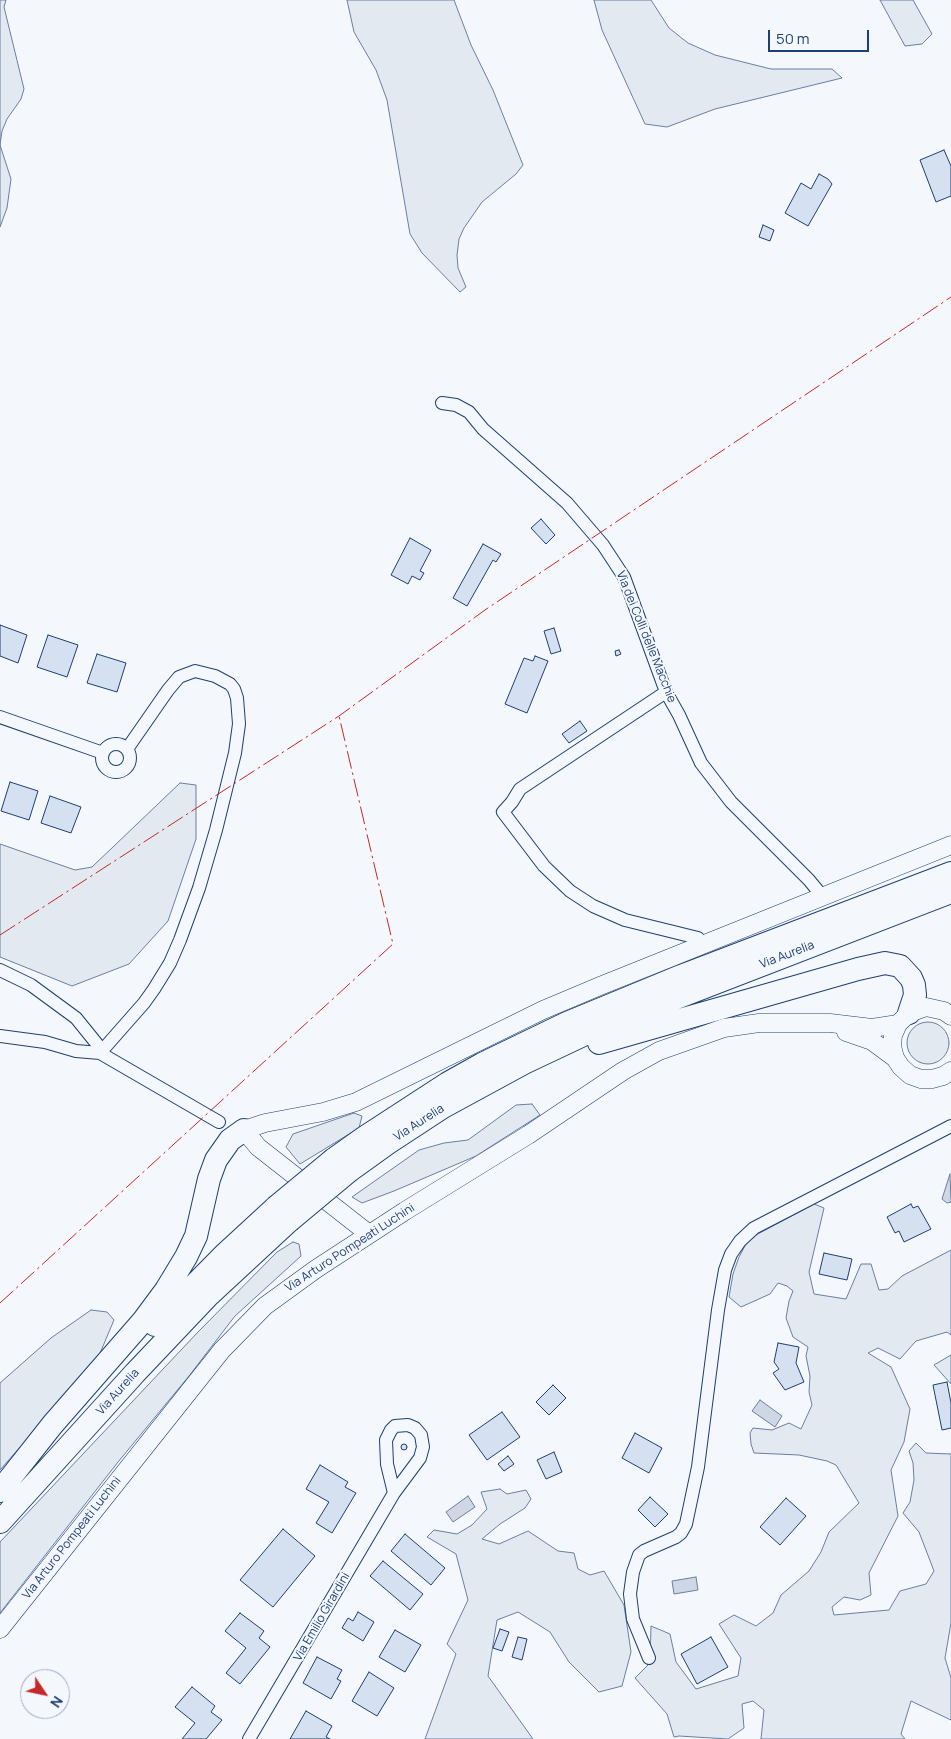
<!DOCTYPE html>
<style>
body{margin:0}
#map{position:relative;width:951px;height:1739px;overflow:hidden;background:#f4f7fb;font-family:Manrope,sans-serif}
canvas{display:block}
.north{position:absolute;left:20px;top:1669px;width:50px;height:50px;box-sizing:border-box;background:#f4f7fb;border:1px solid #9eadc5;border-radius:50%;rotate:124deg;font-size:14px;font-weight:700;line-height:20px;text-align:center;color:#1d3f73}
.north::after{content:'';display:block;margin:auto;width:18px;height:22px;background:#c62828;clip-path:polygon(50% 0,100% 100%,50% 72%,0 100%)}
.scale{position:absolute;left:768px;top:30px;width:101px;height:22px;box-sizing:border-box;border:2px solid #1d3f73;border-top:0;padding-left:6px;font-size:15px;line-height:18px;white-space:nowrap;color:#1d3f73;-webkit-text-stroke:4px #f4f7fb;paint-order:stroke}
</style>
<div id="map">
<canvas width="951" height="1739"></canvas>
<div class="north">N</div>
<div class="scale">50 m</div>
</div>
<script>
const context = document.querySelector('canvas').getContext('2d');
context.lineJoin = 'round';
function paint(path, color) {
  context.fillStyle = color;
  context.fill(path, 'evenodd');
}
function poly(rows) {
  const path = new Path2D();
  for (const r of rows) {
    if (r.length === 3) {
      path.moveTo(r[0] + r[2], r[1]);
      path.arc(r[0], r[1], r[2], 0, 2 * Math.PI);
      continue;
    }
    path.moveTo(r[0], r[1]);
    for (let i = 2; i < r.length; i += 2) path.lineTo(r[i], r[i + 1]);
  }
  return path;
}
function trace(path, color, width, dash) {
  context.strokeStyle = color;
  context.lineWidth = width;
  context.lineCap = dash ? 'butt' : 'round';
  context.setLineDash(dash || []);
  context.stroke(path);
}
function write(font, color, halo, rows, align = 'center') {
  context.font = font + ' Manrope,sans-serif';
  context.lineWidth = 4;
  context.setLineDash([]);
  context.textBaseline = 'middle';
  context.strokeStyle = halo;
  context.fillStyle = color;
  for (const [text, x, y, turn = 0] of rows) {
    context.save();
    context.translate(x, y);
    context.rotate((+turn || 0) * Math.PI / 180);
    context.textAlign = isNaN(turn) ? turn : align;
    if (halo) context.strokeText(text, 0, 0);
    context.fillText(text, 0, 0);
    context.restore();
  }
}
const green = poly([
 [0,0,6,0,4,7,24,89,21,99,7,119,2,131,0,145,11,179,7,208,0,227,0,0],
 [347,0,454,0,471,45,493,90,523,165,516,174,482,202,464,228,459,239,457,255,458,268,466,287,460,292,422,253,410,234,387,100,376,70,354,32,347,0],
 [594,0,651,0,669,28,688,43,715,55,771,69,832,69,842,78,715,109,667,127,645,124,602,30,594,0],
 [880,0,913,0,932,34,922,44,905,46,880,0],
 [180,783,196,785,196,839,168,921,129,964,72,986,0,957,0,844,75,870,92,867,180,783],
 [928,1043,21],
 [532,1104,540,1115,476,1156,394,1191,362,1203,352,1197,419,1150,444,1143,468,1140,516,1105,532,1104],
 [354,1113,362,1116,359,1128,300,1164,286,1147,293,1134,354,1113],
 [814,1204,824,1208,809,1272,814,1294,846,1299,861,1264,871,1264,879,1290,888,1289,902,1276,951,1250,951,1335,947,1332,916,1341,900,1359,878,1348,868,1353,891,1367,910,1409,904,1442,891,1470,898,1516,869,1573,871,1595,860,1600,844,1597,832,1607,834,1615,889,1610,900,1591,926,1584,934,1571,919,1532,903,1513,910,1502,914,1480,913,1463,909,1451,916,1443,926,1453,951,1454,951,1623,945,1658,951,1678,951,1720,911,1701,901,1734,905,1739,761,1739,764,1710,753,1701,742,1704,744,1728,728,1739,679,1736,674,1737,667,1714,635,1678,650,1663,651,1626,670,1634,676,1662,696,1689,738,1676,741,1658,719,1624,734,1615,756,1626,773,1613,781,1595,809,1571,821,1552,829,1532,859,1503,836,1465,827,1461,799,1455,754,1453,751,1444,750,1433,753,1428,772,1430,789,1423,801,1429,812,1405,809,1392,810,1376,806,1356,808,1347,793,1337,786,1318,789,1301,793,1291,787,1286,778,1283,770,1294,741,1307,729,1297,733,1274,739,1257,747,1242,756,1235,814,1204],
 [293,1242,299,1244,301,1256,235,1316,189,1376,118,1462,0,1613,0,1542,198,1332,277,1252,293,1242],
 [91,1310,107,1312,114,1320,98,1358,0,1470,0,1383,51,1338,91,1310],
 [951,1355,951,1384,934,1365,951,1355],
 [500,1489,507,1494,526,1490,531,1499,525,1508,500,1524,482,1539,499,1544,528,1531,558,1551,574,1553,578,1569,590,1575,604,1571,624,1605,631,1652,622,1686,599,1692,569,1662,550,1632,518,1612,497,1620,488,1676,533,1739,425,1739,456,1654,447,1644,468,1600,456,1554,427,1537,434,1530,457,1534,472,1525,487,1509,481,1492,500,1489]
]);
paint(green, '#e3e9f0');
trace(green, '#687fa3', 1);
const water = poly([
 [950,1174,951,1202,947,1203,942,1199,950,1174],
 [760,1400,782,1416,775,1427,752,1411,760,1400],
 [468,1496,475,1507,453,1522,446,1512,468,1496],
 [696,1577,698,1590,674,1594,672,1581,696,1577]
]);
paint(water, '#cfd7e4');
trace(water, '#687fa3', 1);
const building = poly([
 [944,150,951,166,951,196,936,202,920,160,944,150],
 [819,174,828,179,832,184,808,226,785,213,801,183,811,189,819,174],
 [763,225,774,230,770,241,759,237,763,225],
 [541,519,555,535,546,544,531,528,541,519],
 [410,538,431,550,420,571,424,573,420,580,412,576,408,584,391,575,410,538],
 [483,544,501,554,496,562,493,560,467,606,453,598,483,544],
 [0,625,27,635,18,663,0,656,0,625],
 [554,628,561,651,551,654,544,631,554,628],
 [48,635,78,645,67,677,37,667,48,635],
 [619,650,621,654,616,656,615,651,619,650],
 [97,654,126,663,117,692,87,683,97,654],
 [535,656,548,661,527,713,505,704,524,658,533,661,535,656],
 [580,721,587,731,569,743,562,734,580,721],
 [10,782,38,791,29,820,1,811,10,782],
 [50,796,81,807,71,833,41,823,50,796],
 [911,1204,913,1208,918,1206,931,1229,904,1242,899,1231,895,1233,887,1217,911,1204],
 [824,1253,852,1259,847,1280,819,1274,824,1253],
 [778,1343,799,1347,796,1363,804,1382,785,1390,773,1373,779,1369,774,1362,778,1343],
 [947,1382,951,1403,951,1428,942,1430,933,1385,947,1382],
 [553,1385,566,1398,549,1415,536,1402,553,1385],
 [502,1412,520,1437,487,1460,469,1435,502,1412],
 [635,1433,662,1448,649,1473,622,1458,635,1433],
 [404,1447,3],
 [554,1452,562,1472,546,1479,537,1460,554,1452],
 [508,1456,514,1464,504,1471,498,1464,508,1456],
 [320,1465,348,1482,345,1487,356,1493,332,1533,316,1523,329,1502,306,1489,320,1465],
 [650,1497,668,1514,655,1527,638,1510,650,1497],
 [786,1498,806,1516,780,1545,760,1527,786,1498],
 [283,1529,315,1556,273,1607,240,1580,283,1529],
 [405,1534,445,1568,431,1585,391,1551,405,1534],
 [383,1561,423,1594,410,1610,370,1576,383,1561],
 [358,1612,374,1622,363,1641,342,1628,348,1618,353,1621,358,1612],
 [240,1613,264,1631,259,1638,270,1647,240,1684,226,1673,246,1648,225,1631,240,1613],
 [500,1629,509,1632,502,1651,493,1648,500,1629],
 [395,1630,421,1645,405,1672,379,1657,395,1630],
 [518,1637,527,1639,522,1660,512,1657,518,1637],
 [711,1637,728,1667,697,1684,681,1654,711,1637],
 [317,1657,342,1670,337,1679,341,1681,331,1699,303,1683,317,1657],
 [369,1672,394,1688,377,1716,352,1701,369,1672],
 [192,1687,215,1706,211,1712,222,1720,206,1739,182,1739,195,1723,175,1707,192,1687],
 [306,1711,332,1726,326,1737,330,1739,290,1739,306,1711]
]);
paint(building, '#d5e0f0');
trace(building, '#1d3f73', 1);
const street = poly([
 [442,403,456,405,469,412,483,429,567,503,603,545,624,577,666,692,679,715,701,763,731,802,809,880,823,897],
 [666,692,520,789,512,802,503,812,544,866,570,891,593,906,625,920,698,938,703,945],
 [0,717,103,753],
 [116,758,14],
 [0,970,31,985,76,1018,97,1044,100,1053,219,1122],
 [0,1036,45,1042,76,1051,100,1053,144,1003,154,989,170,963,180,940,199,888,216,830,235,753,239,724,237,698,234,689,230,684,215,676,195,671,179,677,168,690,127,749],
 [649,1658,633,1619,630,1594,633,1572,639,1555,644,1551,676,1537,681,1533,686,1524,698,1467,718,1310,725,1270,731,1254,740,1241,754,1228,951,1126],
 [249,1739,394,1493,420,1458,423,1447,421,1435,415,1428,408,1425,395,1426,391,1430,386,1440,387,1464,394,1493]
]);
const secondary = poly([
 [951,1016,944,1011,926,1007,909,1013,898,1024,893,1035,892,1046,895,1058,901,1067,910,1075,921,1079,932,1079,943,1076,951,1071],
 [846,1032,872,1041,895,1058],
 [369,1234,258,1147,244,1130,265,1123,323,1112,356,1102,543,1010,600,986,951,845],
 [0,1629,222,1350,265,1306,316,1269,405,1211,528,1135,623,1071,659,1051,724,1028,759,1023,830,1023,872,1028,898,1024]
]);
const highway = poly([
 [599,1043,858,969,885,963,900,966,911,978,914,985,915,995,909,1013],
 [334,1159,365,1137,448,1083,482,1064,567,1023,681,976,951,873],
 [349,1171,388,1143,443,1107,524,1063,596,1029,951,892],
 [155,1325,226,1253,276,1207],
 [0,1491,53,1424,143,1321,166,1290,186,1257,196,1236,209,1179,216,1160,230,1140,244,1130],
 [0,1522,135,1373,208,1296,289,1221]
]);
trace(street, '#1d3f73', 14);
trace(secondary, '#1d3f73', 19);
trace(highway, '#1d3f73', 24);
trace(street, '#f4f7fb', 12);
trace(secondary, '#f4f7fb', 18);
trace(highway, '#f4f7fb', 22);
const highwayBridge = poly([
 [276,1207,334,1159],
 [289,1221,349,1171]
]);
trace(highwayBridge, '#1d3f73', 24, []);
trace(highwayBridge, '#f4f7fb', 22);
trace(poly([
 [0,935,339,716,485,610,951,297],
 [0,1303,393,944,339,716]
]), '#c62828', 1, [18, 4, 2.5, 4]);
write('12px', '#1d3f73', '#f4f7fb', [
 ["Via dei Colli delle Macchie",646,637,68],
 ["Via Aurelia",787,955,-21],
 ["Via Aurelia",419,1123,-33],
 ["Via Arturo Pompeati Luchini",350,1248,-33],
 ["Via Aurelia",118,1392,-48],
 ["Via Arturo Pompeati Luchini",72,1538,-52],
 ["Via Emilio Girardini",322,1617,-60]
]);
</script>
